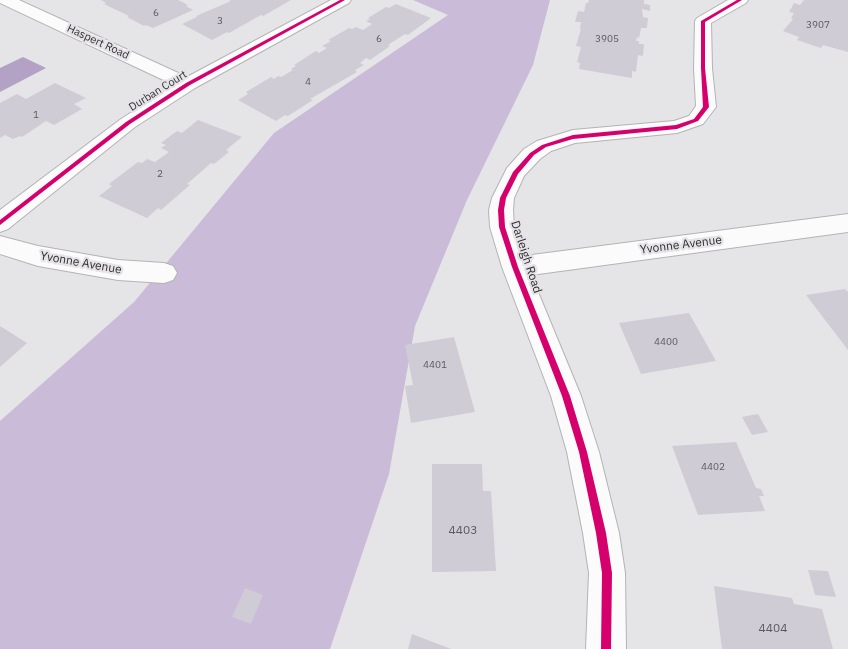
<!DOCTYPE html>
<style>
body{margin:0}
canvas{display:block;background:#e5e4e6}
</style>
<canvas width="848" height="649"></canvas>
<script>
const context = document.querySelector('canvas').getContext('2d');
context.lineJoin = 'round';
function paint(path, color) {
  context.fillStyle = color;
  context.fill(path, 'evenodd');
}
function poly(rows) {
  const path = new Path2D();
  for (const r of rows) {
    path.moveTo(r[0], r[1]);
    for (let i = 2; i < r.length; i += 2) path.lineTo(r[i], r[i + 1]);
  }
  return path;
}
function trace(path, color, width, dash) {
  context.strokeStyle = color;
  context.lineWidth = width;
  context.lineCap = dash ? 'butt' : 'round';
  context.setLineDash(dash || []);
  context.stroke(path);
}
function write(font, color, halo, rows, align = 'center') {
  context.font = font + ' "IBM Plex Sans",sans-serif';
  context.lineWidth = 4.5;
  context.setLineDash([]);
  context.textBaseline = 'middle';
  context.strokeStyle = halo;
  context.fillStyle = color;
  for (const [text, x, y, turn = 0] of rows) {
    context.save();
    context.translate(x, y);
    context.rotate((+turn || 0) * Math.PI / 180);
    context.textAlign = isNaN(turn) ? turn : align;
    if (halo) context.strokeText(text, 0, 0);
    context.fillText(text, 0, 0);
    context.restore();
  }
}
paint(poly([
 [413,0,550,0,533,65,467,200,415,326,389,474,330,649,0,649,0,421,134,302,274,133,448,15]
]), '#cabcd9');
paint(poly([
 [23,57,46,68,0,92,0,68]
]), '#b3a2c5');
paint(poly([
 [101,0,178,0,188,5,186,6,193,10,153,28,146,25,144,26,127,17,129,16,104,4,106,3],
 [229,0,291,0,263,16,261,15,229,33,227,32,212,40,182,24,197,17,196,16,231,1],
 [589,0,644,0,644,4,650,5,650,11,642,9,643,17,648,18,647,28,641,28,639,38,637,37,636,41,639,41,639,44,644,44,643,56,638,55,636,72,632,71,632,78,579,69,580,63,577,62,581,47,576,46,581,29,580,29,581,22,575,22,578,11,584,12,586,3,588,3],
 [804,0,848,0,848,52,823,45,821,48,797,40,799,37,783,31,793,19,791,18,794,13,789,12,794,3,800,5],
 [396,4,431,18,408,35,405,34,388,45,390,46,370,60,366,58,360,63,364,65,355,70,357,72,310,99,313,100,288,116,285,115,276,121,238,100,248,94,246,92,271,77,274,79,278,76,281,77,293,70,291,69,296,66,294,65,316,51,319,53,327,48,322,46,331,41,328,40,349,28,352,29,356,27,363,30,372,24,366,21,370,19,368,18,386,7,389,8],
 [55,83,86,98,74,104,82,109,54,125,46,121,22,137,20,136,13,139,5,135,0,138,0,103,17,94,26,99],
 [198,120,242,137,226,150,229,152,214,164,211,163,187,184,190,185,161,210,158,208,147,218,99,196,112,186,109,184,138,162,142,163,147,159,155,162,169,152,161,148,166,145,161,143,177,131,182,133],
 [845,289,848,292,848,350,806,295],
 [689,313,716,361,641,374,619,323],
 [0,326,27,343,0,367],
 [454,337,475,412,411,423,405,386,413,385,405,345],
 [758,414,768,432,752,435,742,417],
 [736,442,756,488,761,489,764,496,759,496,765,511,698,515,672,446],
 [432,464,482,464,483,491,491,491,496,571,432,572],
 [808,570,828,571,836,597,815,595],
 [714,586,792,598,794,604,822,609,833,649,722,649],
 [245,588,263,595,251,624,232,617],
 [412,634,451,649,408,649]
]), '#d0ccd6');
const street = poly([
 [0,0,19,0,187,77,331,0,351,0,349,3,195,88,135,127,8,229,0,232,0,210,121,119,174,85,0,3,0,0],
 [728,0,748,0,746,3,711,23,712,68,716,107,703,124,677,133,575,143,551,151,540,159,524,176,514,198,513,210,514,227,524,256,848,214,848,232,531,275,581,396,599,452,619,533,625,573,626,649,586,649,589,573,583,533,567,452,551,396,502,267,490,227,489,210,492,198,507,168,524,149,537,141,573,130,674,121,689,116,696,106,694,68,695,21,697,18,728,0],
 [0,236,38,246,118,260,164,263,173,266,177,273,173,280,164,283,118,280,38,266,0,254,0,236]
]);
trace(street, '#b4b3b5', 2);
paint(street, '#fbfbfb');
paint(poly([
 [340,0,345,0,190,85,130,124,0,225,0,220,126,122,186,83,340,0],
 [737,0,742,0,705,22,705,68,709,107,698,121,677,129,573,139,546,147,534,155,518,174,506,198,504,210,505,227,518,267,570,396,587,452,606,533,612,573,611,649,601,649,602,573,596,533,579,452,562,396,512,267,499,227,498,210,500,198,513,172,530,153,542,145,573,135,676,125,694,119,703,107,701,68,701,21,737,0]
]), '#d6006c');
write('10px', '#5b5a5d', null, [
 ["6",156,13],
 ["3",220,21],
 ["3907",818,25],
 ["6",379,39],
 ["3905",607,39],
 ["4",308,82],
 ["1",36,115],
 ["2",160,174],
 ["4400",666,342],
 ["4401",435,365],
 ["4402",713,467]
]);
write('11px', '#2f2f30', '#e5e3e7', [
 ["Haspert Road",98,42,25],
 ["Durban Court",158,91,-32]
]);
write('12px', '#2f2f30', '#e5e3e7', [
 ["Yvonne Avenue",681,245,-7],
 ["Darleigh Road",526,257,72],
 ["Yvonne Avenue",81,263,10]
]);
write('12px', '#5b5a5d', null, [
 ["4403",463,531],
 ["4404",773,629]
]);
</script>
